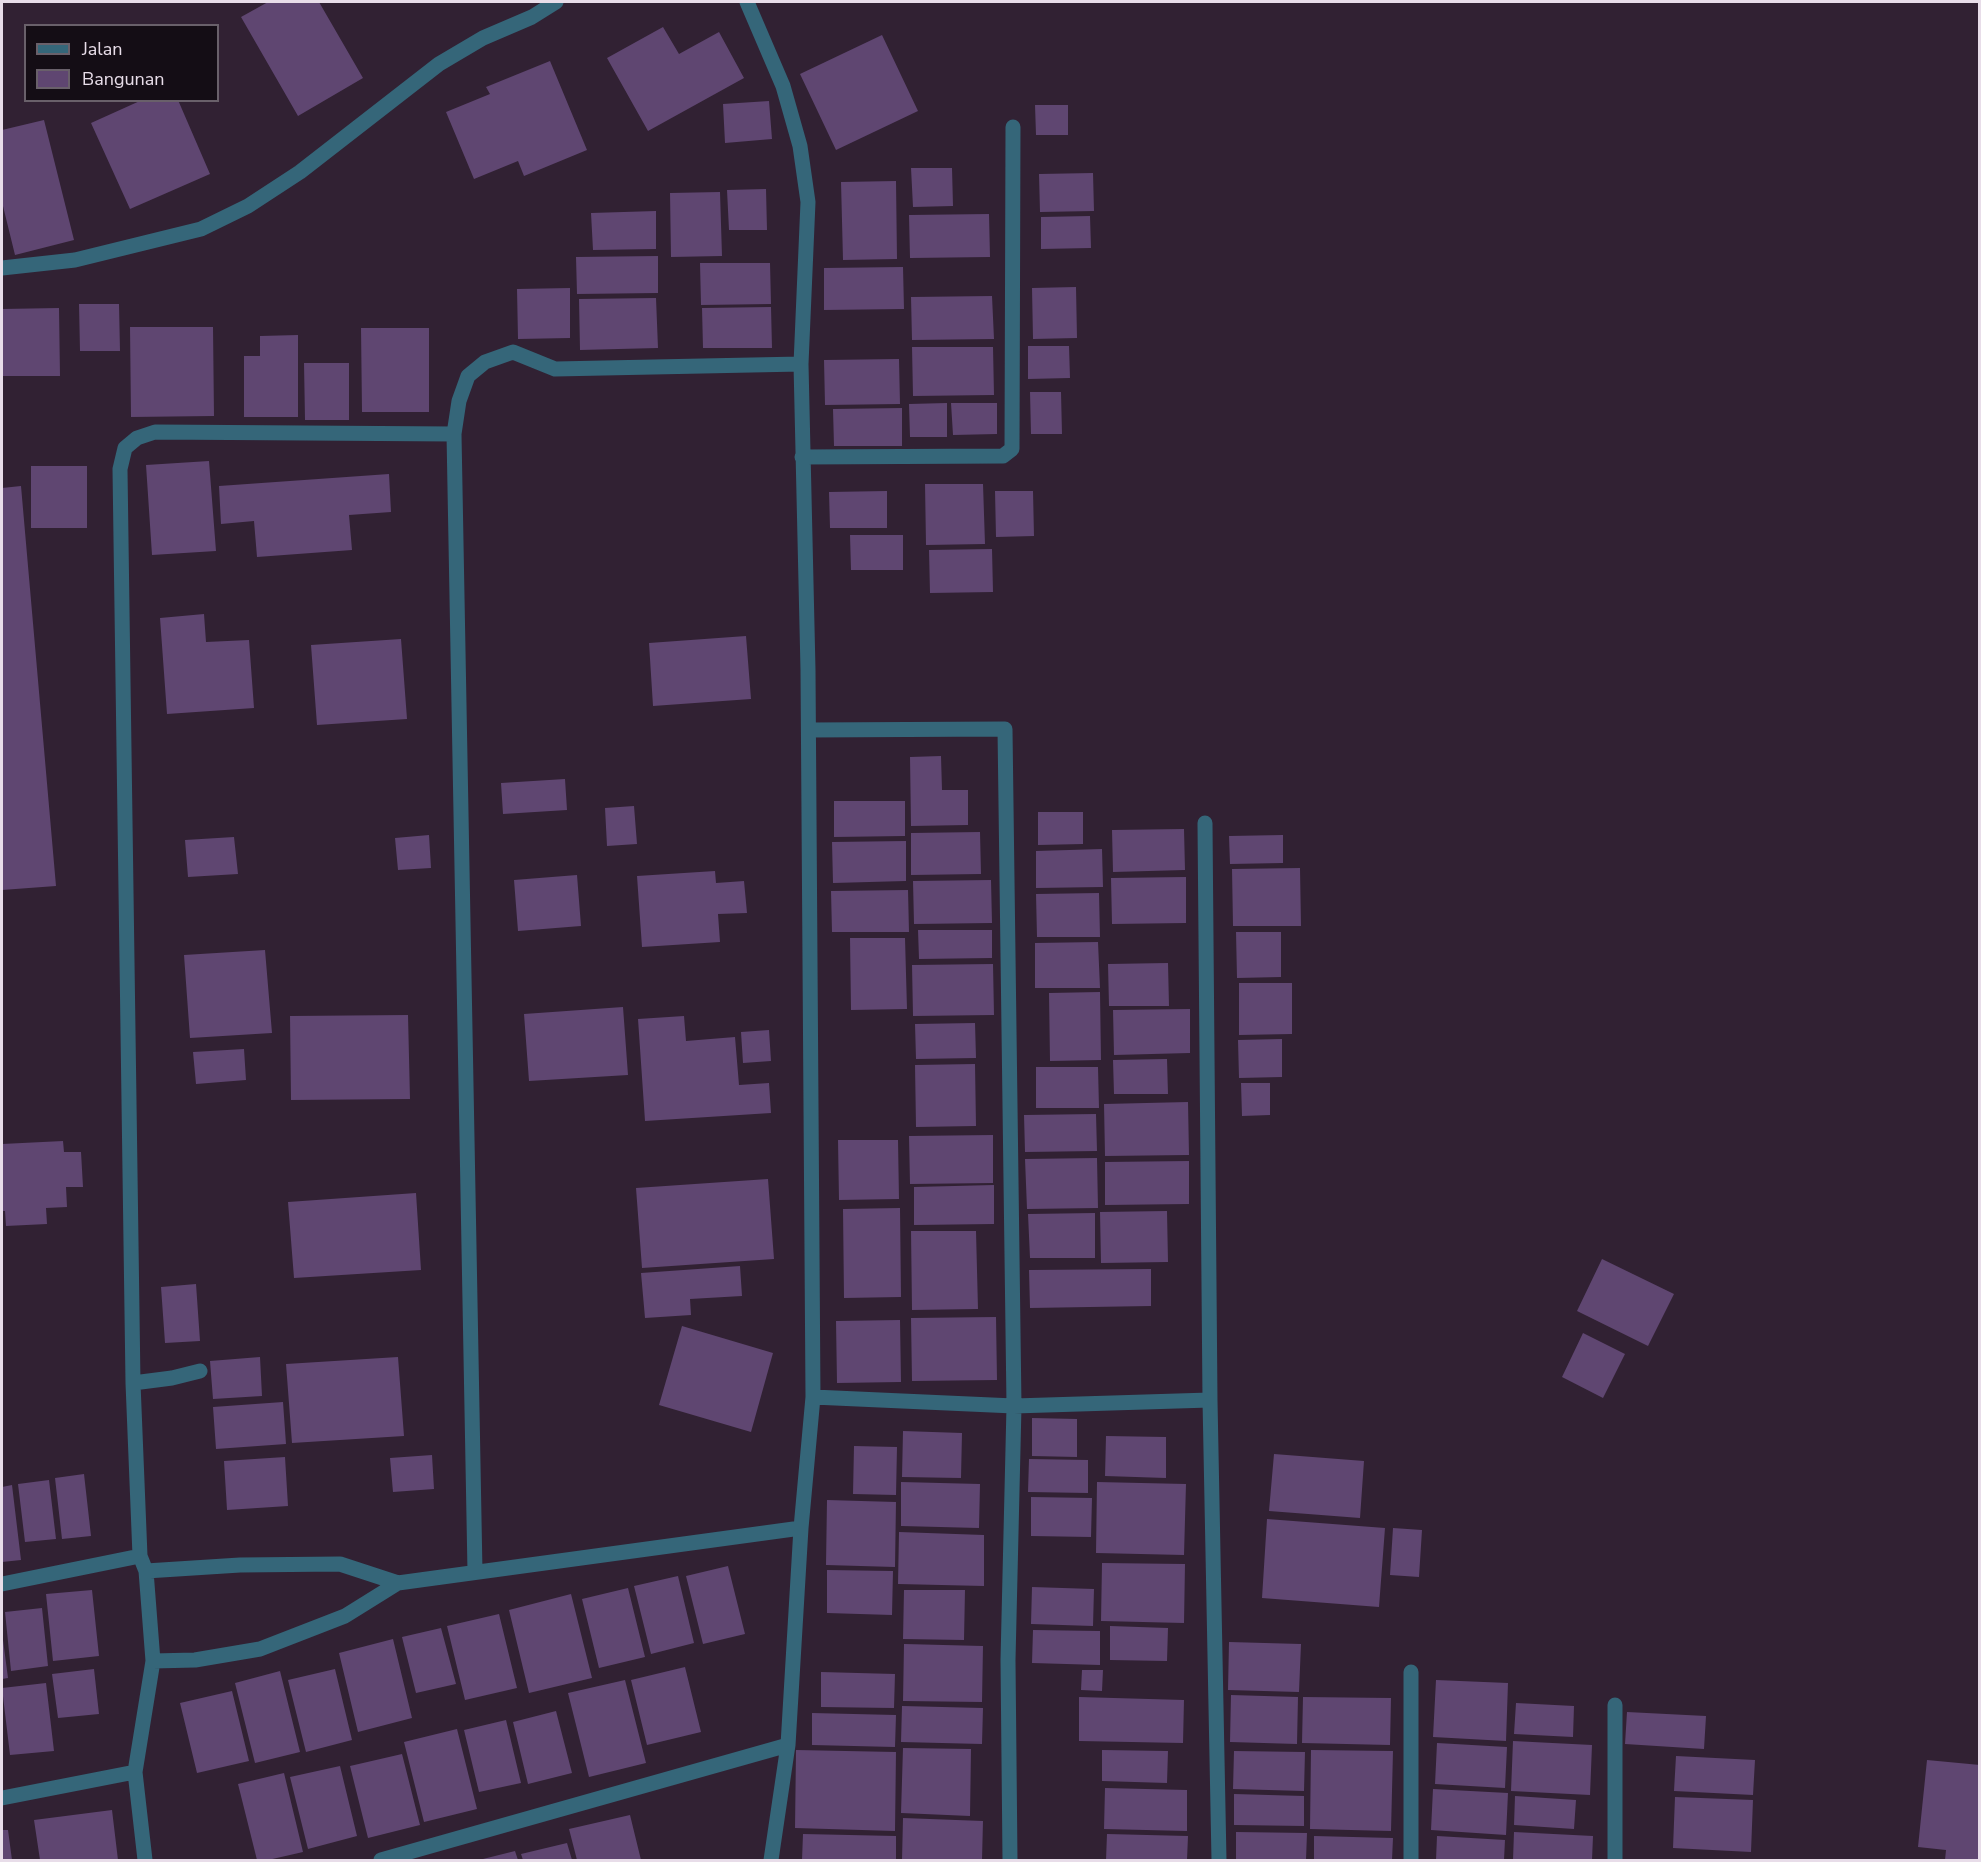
<!DOCTYPE html>
<style>
body{margin:0}
#map{position:relative;width:1981px;height:1862px;overflow:hidden;background:#312133;font-family:"Nunito Sans",sans-serif}
canvas{display:block}
.frame{position:absolute;inset:0;border:3px solid #e8dde9;pointer-events:none}
.legend{position:absolute;left:24px;top:24px;width:195px;height:78px;box-sizing:border-box;background:#140d15;border:2px solid #69606a;margin:0;padding:8px 10px;list-style:none;font-size:18px;color:#e8dde9}
.legend li{display:flex;align-items:center;gap:12px;height:30px}
.legend b{width:30px;border:2px solid #69606a}
</style>
<div id="map">
<canvas width="1981" height="1862"></canvas>
<div class="frame"></div>
<ul class="legend">
<li><b style="height:8px;background:#356679"></b>Jalan</li>
<li><b style="height:16px;background:#5f4671"></b>Bangunan</li>
</ul>
</div>
<script>
const context = document.querySelector('canvas').getContext('2d');
context.lineJoin = 'round';
function paint(path, color) {
  context.fillStyle = color;
  context.fill(path, 'evenodd');
}
function poly(rows) {
  const path = new Path2D();
  for (const r of rows) {
    path.moveTo(r[0], r[1]);
    for (let i = 2; i < r.length; i += 2) path.lineTo(r[i], r[i + 1]);
  }
  return path;
}
function trace(path, color, width, dash) {
  context.strokeStyle = color;
  context.lineWidth = width;
  context.lineCap = dash ? 'butt' : 'round';
  context.setLineDash(dash || []);
  context.stroke(path);
}
paint(poly([
 [268,2,319,2,363,78,298,116,241,17],
 [663,27,679,54,719,32,744,78,648,131,607,58],
 [882,35,918,111,836,150,800,74],
 [550,61,587,150,524,176,518,161,474,179,446,112,490,94,486,87],
 [142,100,178,100,210,174,130,209,91,123],
 [769,101,772,139,725,143,723,104],
 [1035,105,1068,105,1068,135,1036,135],
 [44,120,74,240,15,255,2,202,2,130],
 [911,168,952,168,953,206,913,207],
 [1093,173,1094,211,1040,212,1039,174],
 [896,181,897,259,843,260,841,182],
 [766,189,767,230,729,230,727,190],
 [720,192,722,256,671,257,670,193],
 [656,211,656,249,593,250,591,213],
 [989,214,990,257,910,258,909,215],
 [1090,216,1091,248,1041,249,1041,217],
 [658,256,658,293,577,294,576,257],
 [700,263,770,263,771,304,701,305],
 [903,267,904,309,824,310,824,268],
 [1076,287,1077,338,1033,339,1032,288],
 [570,288,570,338,518,339,517,289],
 [992,296,994,339,912,340,911,297],
 [656,298,658,348,580,350,579,299],
 [79,304,119,304,120,351,80,351],
 [771,307,772,348,703,348,702,308],
 [59,308,60,376,2,376,2,309],
 [130,327,213,327,214,416,131,417],
 [361,328,429,328,429,412,362,412],
 [298,335,298,417,244,417,244,356,260,356,260,336],
 [1028,346,1069,346,1070,378,1028,379],
 [912,347,993,347,994,395,913,396],
 [899,359,900,404,825,405,824,360],
 [304,363,349,363,349,420,305,420],
 [1030,392,1061,392,1062,434,1031,434],
 [947,403,947,437,910,437,909,404],
 [951,403,997,403,997,434,953,435],
 [902,408,902,446,834,446,833,409],
 [209,461,216,551,152,555,146,465],
 [31,466,87,466,87,528,31,528],
 [389,474,391,512,349,515,352,550,257,557,254,521,221,524,219,486],
 [925,484,983,484,985,544,926,545],
 [21,486,56,886,2,890,2,488],
 [887,491,887,528,830,528,829,492],
 [995,491,1033,491,1034,536,996,537],
 [850,535,903,535,903,570,851,570],
 [992,549,993,592,930,593,929,550],
 [204,614,206,642,249,640,254,708,167,714,160,618],
 [746,636,751,699,653,706,649,643],
 [401,639,407,719,317,725,311,645],
 [941,756,942,790,968,790,968,825,911,826,910,757],
 [565,779,567,810,503,814,501,783],
 [834,801,905,801,905,836,834,837],
 [634,806,637,844,607,846,605,808],
 [1038,812,1083,812,1083,844,1038,845],
 [1184,829,1185,870,1113,872,1112,830],
 [980,832,981,874,911,875,911,833],
 [429,835,431,868,398,870,395,838],
 [1283,835,1283,863,1230,864,1229,836],
 [234,837,238,874,188,877,185,840],
 [906,841,906,881,833,883,832,842],
 [1102,849,1103,887,1036,888,1036,851],
 [1300,868,1301,926,1233,926,1232,869],
 [715,871,716,883,744,881,747,913,718,914,720,942,642,947,637,876],
 [577,875,581,926,518,931,514,880],
 [1186,877,1186,923,1112,924,1111,878],
 [991,880,992,923,914,924,913,881],
 [908,890,909,932,832,932,831,891],
 [1099,893,1100,937,1037,937,1036,894],
 [918,930,992,930,992,958,919,959],
 [1236,932,1281,932,1281,977,1237,978],
 [850,938,905,938,907,1009,851,1010],
 [1098,942,1100,988,1035,988,1035,943],
 [265,950,272,1033,190,1038,184,955],
 [1168,963,1169,1006,1109,1006,1108,964],
 [993,964,994,1015,913,1016,912,965],
 [1239,983,1292,983,1292,1034,1239,1035],
 [1100,992,1101,1060,1050,1061,1049,993],
 [623,1007,628,1075,529,1081,524,1014],
 [1190,1009,1190,1053,1114,1055,1113,1010],
 [408,1015,410,1099,291,1100,290,1016],
 [684,1016,686,1041,735,1037,739,1085,769,1083,771,1113,645,1121,638,1019],
 [975,1023,976,1058,916,1059,915,1024],
 [769,1030,771,1061,743,1063,741,1032],
 [1282,1039,1282,1077,1239,1078,1238,1040],
 [244,1049,246,1080,196,1084,193,1052],
 [1167,1059,1168,1094,1114,1094,1113,1060],
 [975,1064,976,1126,916,1127,915,1065],
 [1036,1067,1098,1067,1099,1108,1036,1108],
 [1241,1083,1270,1083,1270,1115,1242,1116],
 [1188,1102,1189,1155,1105,1156,1104,1104],
 [1096,1114,1097,1151,1025,1152,1024,1115],
 [993,1135,993,1183,910,1184,909,1136],
 [838,1140,898,1140,899,1199,839,1200],
 [63,1141,64,1152,81,1152,83,1187,66,1187,67,1207,46,1208,47,1224,6,1226,5,1211,2,1211,2,1144],
 [1097,1158,1098,1208,1027,1209,1025,1159],
 [1189,1161,1189,1204,1105,1205,1105,1162],
 [768,1179,774,1259,642,1268,636,1188],
 [994,1185,994,1224,914,1225,914,1187],
 [416,1193,421,1270,294,1278,288,1202],
 [900,1208,901,1297,844,1298,843,1209],
 [1167,1211,1168,1262,1101,1263,1100,1212],
 [1095,1213,1095,1258,1030,1258,1028,1214],
 [911,1231,976,1231,978,1309,912,1310],
 [1602,1259,1674,1294,1648,1346,1577,1311],
 [740,1266,742,1296,690,1299,691,1315,645,1318,641,1273],
 [1151,1269,1151,1306,1030,1308,1029,1270],
 [196,1284,200,1341,165,1343,161,1287],
 [996,1317,997,1380,912,1381,911,1318],
 [900,1320,901,1382,837,1383,836,1321],
 [682,1326,773,1353,751,1432,659,1405],
 [1583,1333,1625,1354,1603,1398,1562,1377],
 [260,1357,262,1396,213,1399,210,1361],
 [398,1357,404,1436,292,1443,286,1364],
 [283,1402,286,1444,216,1449,213,1407],
 [1032,1418,1077,1419,1077,1457,1032,1456],
 [903,1431,962,1433,961,1478,902,1477],
 [1106,1436,1166,1437,1166,1478,1105,1476],
 [854,1446,897,1447,896,1495,853,1494],
 [1274,1454,1364,1461,1360,1518,1269,1511],
 [432,1455,434,1489,393,1492,390,1458],
 [285,1457,288,1506,227,1510,224,1461],
 [1029,1459,1088,1460,1088,1493,1028,1492],
 [84,1474,91,1536,62,1539,55,1478],
 [49,1480,56,1539,25,1542,18,1484],
 [901,1482,980,1484,979,1528,901,1526],
 [1097,1482,1186,1484,1184,1555,1096,1553],
 [12,1485,21,1560,2,1562,2,1487],
 [1031,1497,1092,1498,1091,1537,1031,1536],
 [827,1500,896,1502,895,1567,826,1565],
 [1267,1519,1385,1528,1379,1607,1262,1598],
 [1393,1528,1422,1530,1419,1577,1390,1575],
 [899,1532,984,1535,984,1586,898,1584],
 [1102,1563,1185,1564,1184,1623,1101,1621],
 [728,1566,745,1634,703,1644,686,1576],
 [827,1570,893,1571,892,1615,827,1613],
 [678,1576,694,1643,651,1654,634,1586],
 [1032,1587,1094,1589,1093,1626,1031,1624],
 [628,1588,645,1657,599,1668,582,1599],
 [92,1590,99,1656,53,1661,46,1594],
 [904,1590,965,1590,964,1640,903,1639],
 [571,1594,592,1678,529,1693,509,1610],
 [42,1608,48,1666,11,1671,5,1612],
 [499,1614,517,1688,465,1700,447,1626],
 [1110,1626,1168,1628,1167,1661,1110,1660],
 [441,1628,456,1684,416,1693,402,1637],
 [1033,1630,1100,1631,1100,1665,1032,1663],
 [393,1639,412,1718,358,1732,339,1653],
 [2,1640,3,1640,8,1678,2,1679],
 [1229,1642,1301,1644,1299,1692,1228,1690],
 [904,1644,983,1646,982,1702,903,1701],
 [685,1667,701,1732,647,1745,631,1680],
 [94,1669,99,1714,58,1718,52,1674],
 [335,1669,352,1740,306,1752,288,1680],
 [1082,1670,1103,1670,1102,1691,1081,1690],
 [280,1671,300,1752,255,1763,235,1683],
 [821,1672,895,1674,894,1708,821,1707],
 [625,1680,646,1763,589,1777,568,1693],
 [1436,1680,1508,1683,1506,1741,1433,1737],
 [46,1683,54,1751,10,1755,2,1688],
 [232,1691,249,1761,197,1773,180,1703],
 [1231,1695,1298,1697,1297,1744,1230,1742],
 [1079,1697,1184,1700,1183,1743,1079,1741],
 [1303,1697,1391,1698,1390,1745,1302,1743],
 [1516,1703,1574,1706,1573,1737,1514,1734],
 [902,1706,983,1708,982,1744,901,1742],
 [556,1711,572,1773,528,1784,513,1722],
 [1627,1712,1706,1716,1704,1749,1625,1744],
 [812,1713,896,1715,895,1747,812,1745],
 [506,1720,521,1783,479,1792,464,1730],
 [457,1729,477,1809,424,1822,404,1742],
 [1513,1741,1592,1745,1590,1795,1511,1791],
 [1437,1743,1507,1747,1505,1788,1435,1784],
 [903,1748,971,1749,970,1816,901,1813],
 [796,1750,896,1752,895,1831,795,1828],
 [1102,1750,1168,1751,1167,1783,1102,1781],
 [1311,1750,1393,1751,1391,1831,1310,1829],
 [1234,1751,1305,1752,1304,1791,1233,1789],
 [402,1754,420,1825,368,1838,350,1766],
 [1676,1756,1755,1760,1753,1795,1674,1791],
 [1927,1760,1980,1765,1980,1860,1945,1860,1946,1850,1918,1847],
 [340,1766,357,1836,308,1849,290,1777],
 [284,1773,303,1852,268,1860,257,1860,238,1784],
 [1105,1788,1187,1790,1187,1831,1104,1829],
 [1433,1789,1508,1793,1506,1835,1431,1830],
 [1234,1794,1304,1796,1304,1826,1234,1825],
 [1515,1796,1576,1800,1574,1829,1514,1825],
 [1675,1797,1753,1800,1751,1852,1673,1848],
 [112,1810,118,1860,40,1860,34,1820],
 [630,1815,641,1860,577,1860,569,1829],
 [903,1818,983,1821,982,1860,902,1860],
 [2,1830,8,1830,12,1860,2,1860],
 [1236,1832,1307,1833,1306,1860,1236,1860],
 [1514,1832,1593,1836,1592,1860,1513,1860],
 [803,1834,896,1836,896,1860,802,1860],
 [1107,1834,1188,1836,1187,1860,1106,1860],
 [1314,1836,1393,1838,1392,1860,1314,1860],
 [1437,1836,1505,1840,1504,1860,1436,1860],
 [567,1843,572,1860,523,1860,521,1854],
 [515,1851,518,1860,479,1860]
]), '#5f4671');
trace(poly([
 [747,2,783,86,800,146,808,202,801,364,808,670,813,1397,801,1528,788,1745,771,1860],
 [2,268,75,260,201,229,248,206,300,172,439,64,483,38,532,17,556,2],
 [802,457,1003,456,1012,449,1013,127],
 [809,730,1005,729,1014,1406,1008,1660,1010,1860],
 [1205,823,1210,1400,1219,1860],
 [133,1383,120,469,125,448,137,438,155,432,454,434],
 [813,1397,1014,1406,1210,1400],
 [140,1556,133,1383,172,1378,200,1371],
 [146,1571,240,1565,340,1564,398,1583,801,1528],
 [475,1572,454,434,459,401,468,376,485,362,513,352,555,369,801,364],
 [2,1584,140,1556,146,1571,153,1661,135,1772,145,1860],
 [153,1661,195,1660,260,1649,345,1616,398,1583],
 [1411,1672,1411,1860],
 [2,1798,135,1772],
 [381,1860,788,1745],
 [1615,1860,1615,1705]
]), '#356679', 15);
</script>
